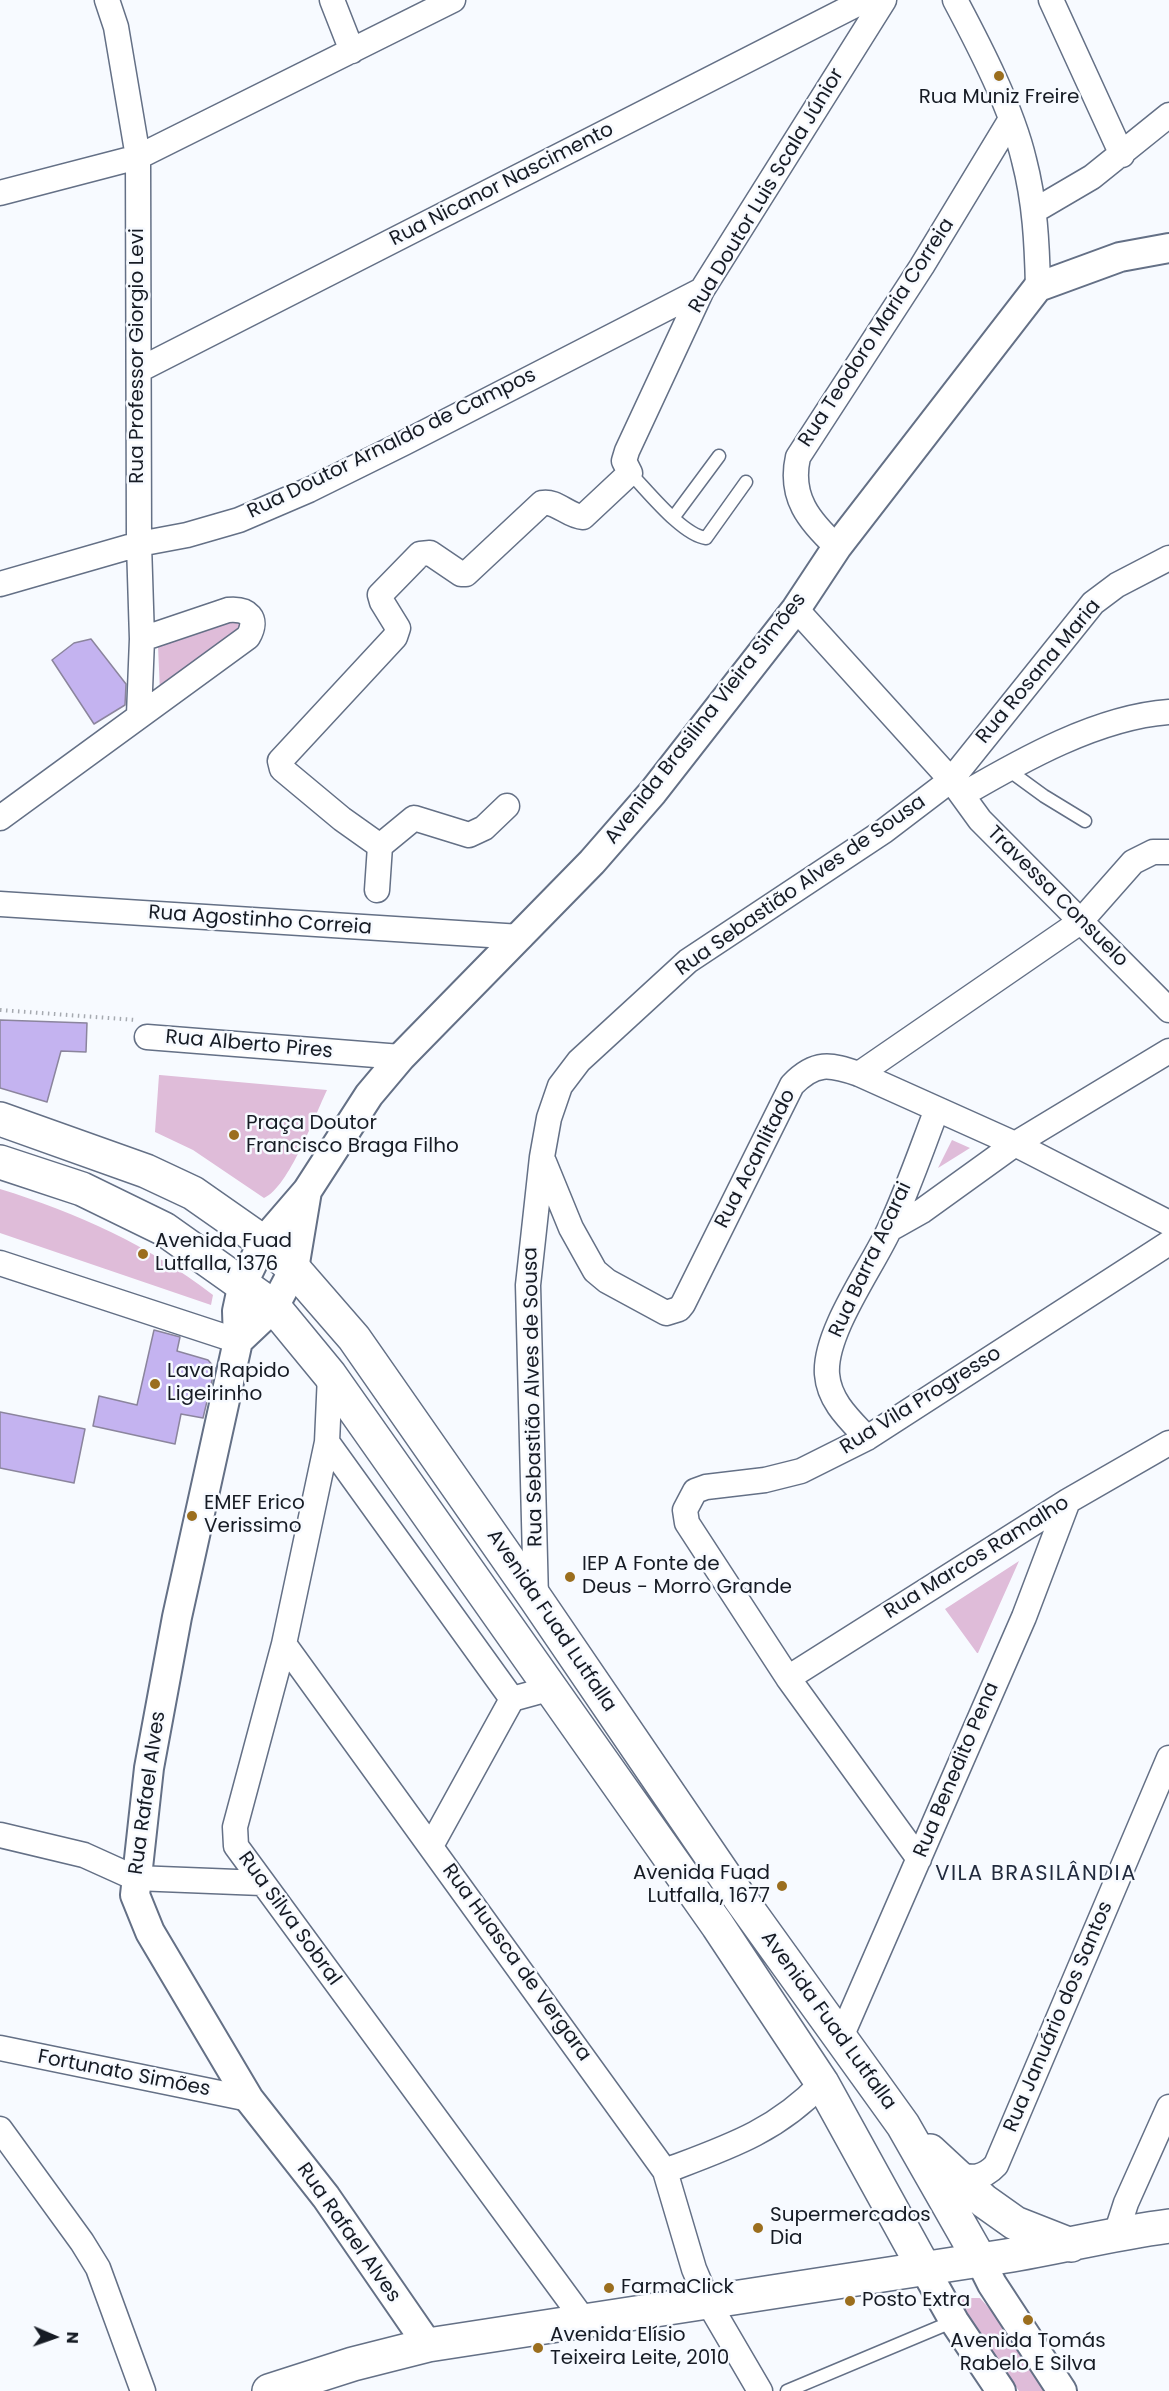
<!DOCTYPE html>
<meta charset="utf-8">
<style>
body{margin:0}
#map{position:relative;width:1169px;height:2391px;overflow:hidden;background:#f7faff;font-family:Poppins,sans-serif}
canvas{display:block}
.north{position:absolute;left:24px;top:2307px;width:60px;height:60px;-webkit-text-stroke:4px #f7faff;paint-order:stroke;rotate:92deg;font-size:16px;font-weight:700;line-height:24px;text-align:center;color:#161b24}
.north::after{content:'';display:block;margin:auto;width:21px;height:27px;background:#161b24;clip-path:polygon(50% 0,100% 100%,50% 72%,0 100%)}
</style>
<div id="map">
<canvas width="1169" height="2391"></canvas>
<div class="north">N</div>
</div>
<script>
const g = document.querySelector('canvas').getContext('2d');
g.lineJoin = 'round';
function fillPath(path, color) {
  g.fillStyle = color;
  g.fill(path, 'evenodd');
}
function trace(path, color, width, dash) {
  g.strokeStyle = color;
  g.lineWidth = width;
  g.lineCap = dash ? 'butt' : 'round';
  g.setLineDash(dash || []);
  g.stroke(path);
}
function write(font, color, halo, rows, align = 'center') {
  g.font = font + ' Poppins,sans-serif';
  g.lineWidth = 5;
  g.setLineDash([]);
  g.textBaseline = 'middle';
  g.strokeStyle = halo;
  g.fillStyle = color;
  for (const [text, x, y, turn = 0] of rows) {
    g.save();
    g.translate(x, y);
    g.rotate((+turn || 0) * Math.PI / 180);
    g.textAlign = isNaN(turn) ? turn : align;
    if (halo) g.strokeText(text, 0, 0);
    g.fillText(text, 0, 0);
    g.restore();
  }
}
const green = new Path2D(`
 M220 615 246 623 160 692 158 646Z
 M159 1075H160L327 1090C315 1115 289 1187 264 1198L193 1150 155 1132Z
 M952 1140 970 1148 938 1168Z
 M0 1189C78 1213 148 1245 213 1295L211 1305 0 1233Z
 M1019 1561 978 1653H977L945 1609Z
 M957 2298H980L1005 2326 1045 2391H1019L977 2333Z`);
const building = new Path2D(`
 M91 639 126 684 125 705 94 724 52 660 74 643Z
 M0 1020 87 1023 86 1052 61 1051 47 1102 0 1088Z
 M154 1330 180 1337 177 1351 208 1360 215 1368 203 1418 181 1414 175 1444 93 1426 99 1396 137 1405Z
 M0 1412 85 1429 74 1483 0 1468Z`);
const path = new Path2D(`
 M0 1010 136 1020`);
const service = new Path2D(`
 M630 473C647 490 682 535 706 538L746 482
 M673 518 719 456
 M1007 769 1044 796 1085 821
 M787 2391 954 2321`);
const minor = new Path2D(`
 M107 0 116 27 138 157 139 544 142 639 139 715
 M332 0 352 51
 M955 0C980 47 1012 109 1024 160 1035 202 1037 244 1038 287
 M1051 0 1122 155
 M0 193 138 157 453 0
 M1034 211 1092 177 1169 115
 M139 370 865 0
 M837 547C809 521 789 497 798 457L922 266 1011 119
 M0 584 139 544 187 535 239 520 309 490 404 443 702 290
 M796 609 951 780 980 820 1169 1010
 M962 795C1022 760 1098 717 1169 712
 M507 806 484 828 469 835 414 818 380 846 342 819 282 769 280 761 395 637 398 628 382 602 380 595 420 554 430 553 461 574H466L542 503C556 500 568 516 583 517L630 473 624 461 627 451 702 290 884 0
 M0 818 248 637C259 618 248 608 228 610L142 639
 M377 890 380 846
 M0 904 521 937
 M147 1037 401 1057
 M859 1074 1080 922 1133 862 1153 852H1169
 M544 1162 571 1228 595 1271 607 1281 666 1313 679 1309 683 1304 792 1085C815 1061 830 1064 859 1074L1015 1144 1169 1223
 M890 1229 922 1211 1015 1144 1169 1051
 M0 1263 238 1341
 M330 1375 327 1442 284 1644 235 1827 236 1846 586 2323
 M867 1438C849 1419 829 1401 827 1374 824 1332 873 1266 890 1228 908 1189 922 1148 937 1109
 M327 1442 512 1699 552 1688
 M536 1599 528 1285 542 1157 549 1118 560 1086 579 1061 688 961 884 831 951 780 1093 603 1117 585 1169 558
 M284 1644 665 2171 694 2269 708 2302 760 2391
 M788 1678 1068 1501 1169 1443
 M0 1835 84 1855 135 1878 262 1883
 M431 1846 512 1699
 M919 1859 788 1678 687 1523 685 1510 695 1491 706 1487 765 1480 801 1471 867 1438 1169 1243
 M841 2037 1024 1617 1068 1501
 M0 2048 249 2099
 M0 2129 82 2242 98 2268 143 2391
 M665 2171C726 2148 776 2132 822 2083
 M953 2174C971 2178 982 2180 996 2165L1169 1758
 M1116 2234 1126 2203 1169 2107`);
const tertiary = new Path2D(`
 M238 1341 274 1307 294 1269 307 1191
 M980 2260 992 2284 1062 2391
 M924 2268 954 2321 1001 2391
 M428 2345 326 2197 249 2099 150 1932 135 1895 149 1768 177 1617 238 1341 237 1311 243 1283 263 1242 307 1191 369 1095 401 1057 592 862 653 792 796 609 837 547 1038 287 1120 257 1169 248`);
const secondary = new Path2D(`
 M0 1119 146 1171 193 1193 263 1242 294 1269 354 1338 536 1599 739 1897 903 2125 980 2260
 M0 1162 82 1189 164 1229 274 1307 330 1375 718 1926 822 2083 924 2268
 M930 2151 984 2201 1015 2223 1071 2245
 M269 2391 353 2364 428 2345 1006 2256C1061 2247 1114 2233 1169 2226`);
const markers = [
 [999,76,6,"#9b6e1e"],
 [234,1135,6,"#9b6e1e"],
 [143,1254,6,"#9b6e1e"],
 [155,1384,6,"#9b6e1e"],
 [192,1516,6,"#9b6e1e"],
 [570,1577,6,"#9b6e1e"],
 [782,1886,6,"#9b6e1e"],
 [758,2228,6,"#9b6e1e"],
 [609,2288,6,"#9b6e1e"],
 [850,2301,6,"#9b6e1e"],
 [1028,2320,6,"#9b6e1e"],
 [538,2348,6,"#9b6e1e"]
];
const poiNames = [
 ["Rua Muniz Freire",999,98,"center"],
 ["Praça Doutor",246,1124],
 ["Francisco Braga Filho",246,1147],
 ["Avenida Fuad",155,1242],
 ["Lutfalla, 1376",155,1265],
 ["Lava Rapido",167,1372],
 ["Ligeirinho",167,1395],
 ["EMEF Erico",204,1504],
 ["Verissimo",204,1527],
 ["IEP A Fonte de",582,1565],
 ["Deus - Morro Grande",582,1588],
 ["Avenida Fuad",770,1874,"right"],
 ["Lutfalla, 1677",770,1897,"right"],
 ["Supermercados",770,2216],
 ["Dia",770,2239],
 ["FarmaClick",621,2288],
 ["Posto Extra",862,2301],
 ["Avenida Elísio",550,2336],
 ["Teixeira Leite, 2010",550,2359],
 ["Avenida Tomás",1028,2342,"center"],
 ["Rabelo E Silva",1028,2365,"center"]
];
const streetNames = [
 ["Rua Nicanor Nascimento",502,185,-27],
 ["Rua Doutor Luis Scala Júnior",767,191,-59],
 ["Rua Teodoro Maria Correia",877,333,-57],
 ["Rua Professor Giorgio Levi",138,356,-90],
 ["Rua Doutor Arnaldo de Campos",392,444,-26],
 ["Rua Rosana Maria",1039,672,-50],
 ["Avenida Brasilina Vieira Simões",706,719,-52],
 ["Rua Sebastião Alves de Sousa",801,886,-35],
 ["Travessa Consuelo",1057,897,45],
 ["Rua Agostinho Correia",260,921,4],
 ["Rua Alberto Pires",249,1045,5],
 ["Rua Acanlitado",756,1159,-63],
 ["Rua Barra Acarai",871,1260,-65],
 ["Rua Sebastião Alves de Sousa",534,1397,-91],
 ["Rua Vila Progresso",921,1401,-32],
 ["Rua Marcos Ramalho",977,1558,-32],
 ["Avenida Fuad Lutfalla",551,1621,56],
 ["Rua Benedito Pena",957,1770,-67],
 ["Rua Rafael Alves",148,1793,-82],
 ["Rua Silva Sobral",289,1919,54],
 ["Rua Huasca de Vergara",516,1963,54],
 ["Rua Januário dos Santos",1059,2017,-67],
 ["Avenida Fuad Lutfalla",828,2021,54],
 ["Fortunato Simões",124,2074,11],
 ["Rua Rafael Alves",348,2233,55]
];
const neighbourhoodNames = [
 ["VILA BRASILÂNDIA",1036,1875]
];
fillPath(green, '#dfbcd9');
fillPath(building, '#c4b3f0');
trace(building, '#8b859d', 1.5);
trace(service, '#647086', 15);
trace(minor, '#647086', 27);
trace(tertiary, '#647086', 32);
trace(secondary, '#647086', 36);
trace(path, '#a6aab0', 4, [1.5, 4.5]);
trace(service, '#fff', 12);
trace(minor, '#fff', 24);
trace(tertiary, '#fff', 28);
trace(secondary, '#fff', 33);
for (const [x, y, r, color] of markers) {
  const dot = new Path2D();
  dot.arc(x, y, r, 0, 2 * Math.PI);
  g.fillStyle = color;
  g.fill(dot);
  trace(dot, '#f7faff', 2);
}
write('20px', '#161b24', '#f7faff', poiNames, 'left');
write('20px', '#161b24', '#f7faff', streetNames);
g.letterSpacing = '1.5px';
write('21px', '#222b3e', '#f7faff', neighbourhoodNames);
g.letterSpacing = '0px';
</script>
